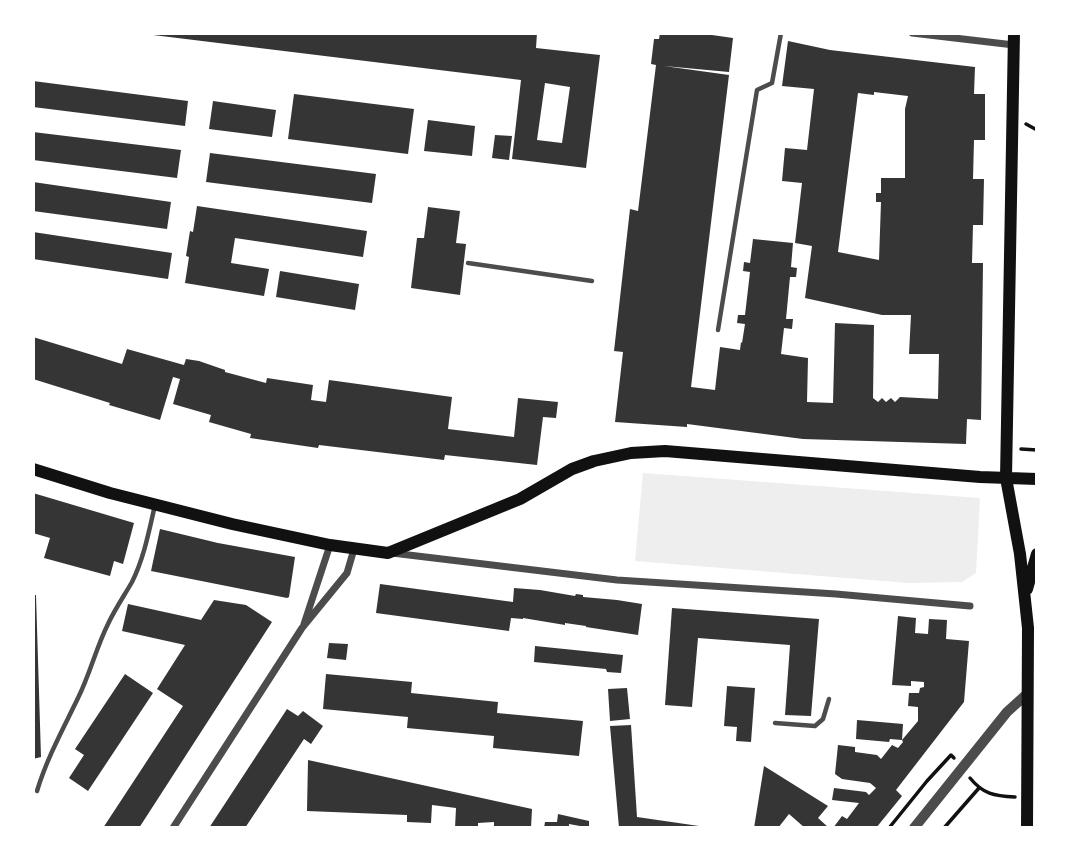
<!DOCTYPE html>
<style>
body{margin:0}
#map{position:relative;width:1070px;height:861px;overflow:hidden;background:#fff;font-family:Rubik,sans-serif}
canvas{display:block}
.frame{position:absolute;inset:0;border:35px solid #fff;pointer-events:none}
</style>
<div id="map">
<canvas width="1070" height="861"></canvas>
<div class="frame"></div>
</div>
<script>
const g = document.querySelector('canvas').getContext('2d');
g.lineJoin = 'round';
function fillPath(path, color) {
  g.fillStyle = color;
  g.fill(path, 'evenodd');
}
function trace(path, color, width, dash) {
  g.strokeStyle = color;
  g.lineWidth = width;
  g.lineCap = dash ? 'butt' : 'round';
  g.setLineDash(dash || []);
  g.stroke(path);
}
const green = new Path2D(`
 M643 473 980 498 976 573 962 582 908 583 635 561Z`);
const building = new Path2D(`
 M153 33H537L536 48 600 55 586 168 512 159 521 80 153 35ZM545 83 570 87 562 143 537 140Z
 M660 33H698L733 38 729 72 664 66 729 75 691 387 715 390 720 347 740 350 741 342 742 343 745 324 737 323 738 315H745L750 272 743 271 744 262 750 263 753 239 793 243 791 267 797 268 796 277H790L786 319H793L792 329 784 328 781 354 808 358 807 402 833 403 835 323 874 325 873 398 878 402 882 398 886 402 891 398 895 402 900 397 938 399 939 354H909L911 315H882L805 298 812 246 795 243 802 183 782 181 785 148 807 150 814 89 782 86 788 41 830 50 975 67 974 94H985V140H974L973 179H984L983 225H973L972 263H983L981 420 967 419 966 444 803 439 687 424V427L615 422 623 352 614 351 630 209 638 211 656 65 651 64 654 39H659ZM874 92 908 96 905 109V178H881V193H876V202H881L879 260 838 252 858 93 874 95Z
 M33 81 188 101 185 126 33 107Z
 M294 94 414 109 408 154 288 139Z
 M213 101 276 110 272 137 209 129Z
 M428 120 475 126 472 156 424 151Z
 M33 132 181 150 177 178 33 160Z
 M495 135 512 136 509 160 492 158Z
 M210 153 376 174 372 203 206 182Z
 M33 182 171 202 167 229 33 211Z
 M197 206 367 231 363 257 235 238 231 263 269 269 264 296 185 283 189 257 186 256 190 231 193 232Z
 M428 207 460 211 456 243 466 244 460 295 411 288 417 238H424Z
 M33 232 172 253 168 279 33 259Z
 M280 271 359 284 355 310 276 297Z
 M33 337 122 364 127 349 184 365 186 359 199 361 225 370V372L266 383 267 378 313 385 311 400 326 402 329 380 452 397 448 429 514 437 518 398 558 402 556 418 543 417 537 465 445 455 444 460 319 445 318 448 250 438 251 434 209 422 211 415 173 404 180 379 173 377 160 420 109 405 110 403 33 379Z
 M33 493 134 523 123 564 114 561 110 576 44 558 50 538 33 533Z
 M160 529 218 543 295 557 289 597 287 598 151 571Z
 M380 584 513 602 514 588 540 590 575 596 576 594 583 595V597L617 600 642 604 638 635 586 627V626L565 623V625L523 618V619L511 618 509 631 376 613Z
 M33 595H36L41 757 33 759Z
 M214 600 246 605 272 622 139 828H103L183 706 157 689 185 645 122 631 128 604 201 620Z
 M672 608 819 619 811 716 785 715 790 645 698 638 692 707 665 705Z
 M898 616 916 618 915 633 928 634 929 619 947 620 946 639 969 641 964 702 896 790 902 796 876 828H833L842 816 847 819 859 803 832 800 834 788 866 792 869 795 876 788 870 783 842 779 835 774 838 745 855 747V752L877 755 881 759 892 745 898 748 903 742 902 740 918 721V707L908 706 909 693H919L920 688 924 687V682L911 681V686L892 685Z
 M329 643 348 644 346 660 327 658Z
 M535 646 623 655 621 673 607 672 606 669 534 662Z
 M125 674 153 693 88 791 69 778 84 755 75 749Z
 M326 674 412 682 411 693 498 702 497 713 583 721 579 756 493 748 494 736 407 728 408 717 323 709Z
 M727 686 755 688 751 742 736 741 737 727 724 726Z
 M627 688 630 719 610 721 608 689Z
 M287 709 298 716 303 711 323 726 311 744 304 739 245 828H209Z
 M857 720 903 724 902 740 890 739 889 742 856 739Z
 M631 725 637 817 699 826V828H619L610 726Z
 M308 760 532 809 531 828H494V822L478 823V828H455L456 808 432 805 431 823 407 822V815L307 811Z
 M764 766 828 806 818 818 829 828H805L789 814 778 828H754Z
 M558 814 589 821V828H580V826L569 824V828H544L545 822H557Z`);
const path = new Path2D(`
 M1026 124 1037 130
 M1021 449 1037 450
 M970 778C983 794 994 796 1015 797
 M889 828 927 781 951 755 954 758
 M944 828 979 788`);
const service = new Path2D(`
 M468 263 592 281
 M718 330 757 90 772 83 781 33
 M775 723 815 726 823 719 829 699
 M37 791C47 758 63 729 78 698 90 674 96 648 108 624 115 609 124 596 132 582 144 558 149 531 155 505`);
const minor = new Path2D(`
 M912 33 1014 45
 M392 553 617 580 836 594 970 606
 M304 624 330 545
 M173 828 302 628 347 573 354 549`);
const tertiary = new Path2D(`
 M914 828 1007 712 1028 693`);
const secondary = new Path2D(`
 M1014 33 1006 478 1020 554 1028 628 1027 828
 M33 469 110 493 232 524 330 545 388 553 520 499 572 469 594 461 631 453 665 451 980 477 1037 479
 M1027 589 1037 554`);
fillPath(green, '#eee');
fillPath(building, '#353535');
trace(path, '#111', 3.5);
trace(service, '#4c4c4c', 4.5);
trace(minor, '#4c4c4c', 7);
trace(tertiary, '#4c4c4c', 10);
trace(secondary, '#111', 12);
</script>
